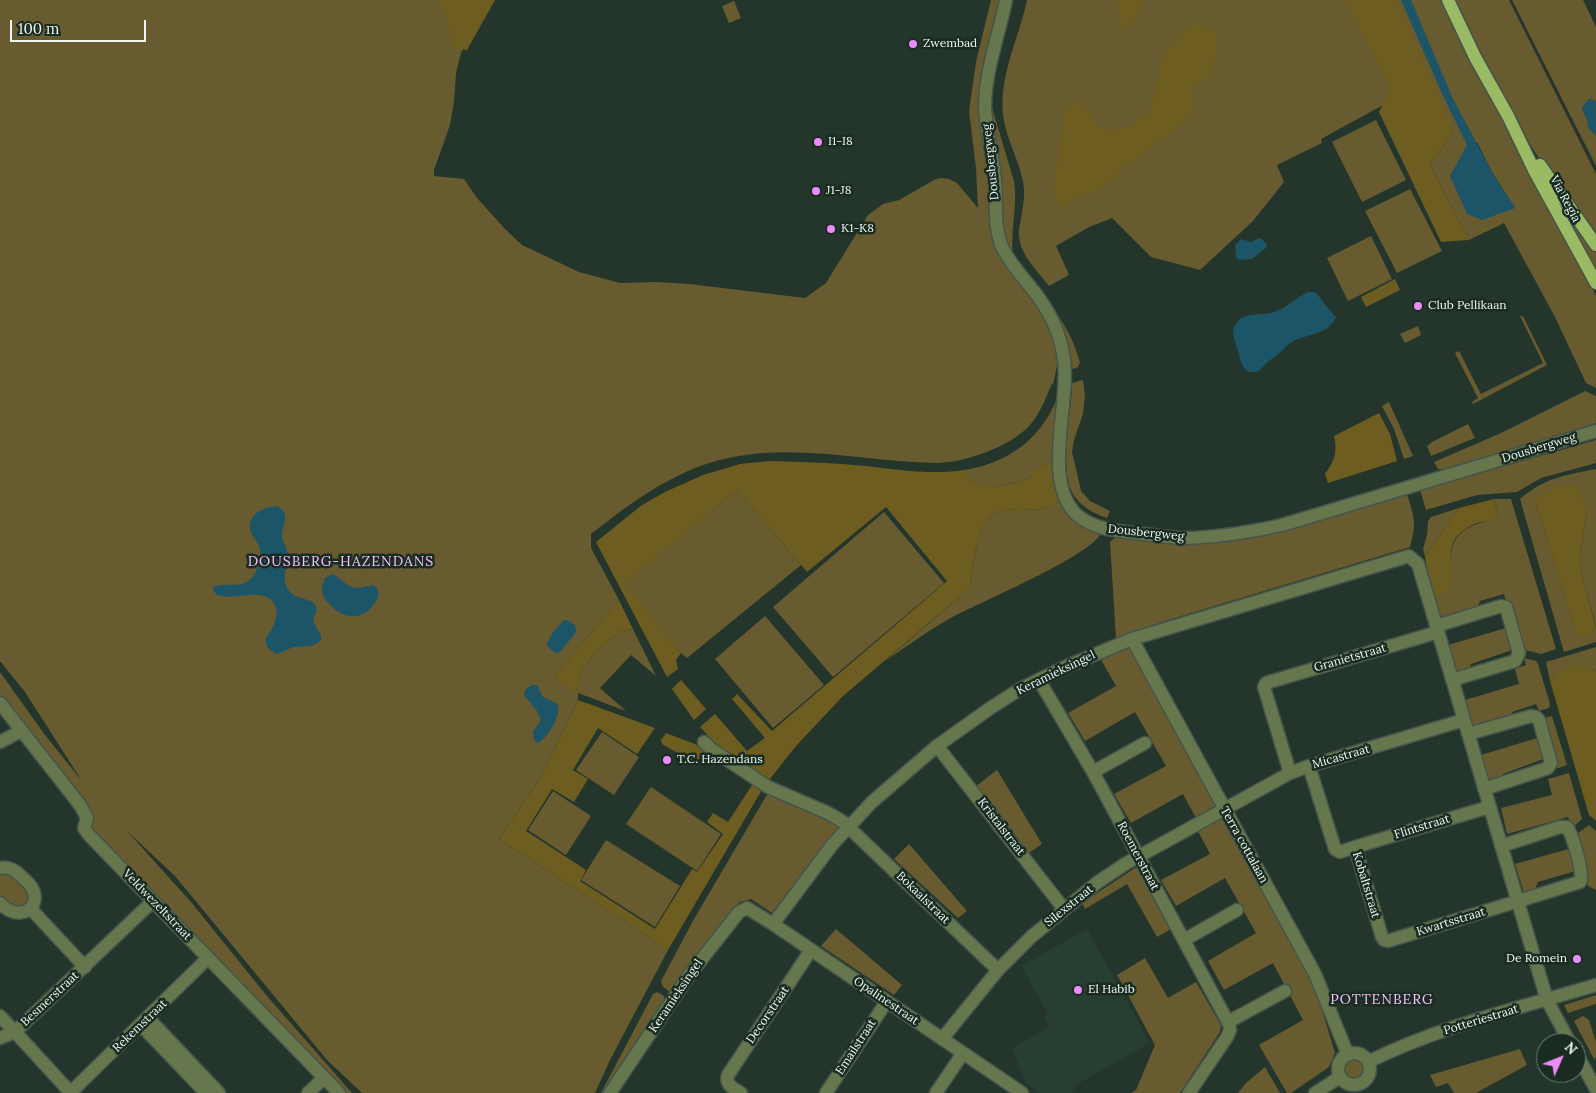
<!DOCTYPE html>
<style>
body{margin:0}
#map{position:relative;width:1596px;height:1093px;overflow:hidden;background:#24362c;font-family:Lora,serif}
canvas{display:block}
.north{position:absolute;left:1536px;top:1033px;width:50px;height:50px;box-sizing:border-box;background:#1a2c22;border:1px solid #6e7d74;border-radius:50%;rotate:46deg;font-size:14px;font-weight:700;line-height:20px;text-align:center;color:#ecf7f0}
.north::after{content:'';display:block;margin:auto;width:18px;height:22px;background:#ec8cfb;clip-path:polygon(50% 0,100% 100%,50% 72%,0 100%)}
.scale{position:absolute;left:10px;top:20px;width:136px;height:22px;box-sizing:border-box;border:2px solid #ecf7f0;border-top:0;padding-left:6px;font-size:15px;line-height:18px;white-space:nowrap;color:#ecf7f0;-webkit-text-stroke:4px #1a2c22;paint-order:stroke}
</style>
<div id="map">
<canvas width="1596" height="1093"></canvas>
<div class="north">N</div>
<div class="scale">100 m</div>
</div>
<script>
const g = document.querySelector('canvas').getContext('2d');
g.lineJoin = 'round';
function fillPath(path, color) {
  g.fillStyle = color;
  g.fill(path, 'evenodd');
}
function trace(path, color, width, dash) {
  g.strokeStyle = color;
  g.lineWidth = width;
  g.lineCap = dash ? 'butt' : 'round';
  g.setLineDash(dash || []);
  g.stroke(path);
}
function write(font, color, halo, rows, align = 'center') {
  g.font = font + ' Lora,serif';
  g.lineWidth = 5;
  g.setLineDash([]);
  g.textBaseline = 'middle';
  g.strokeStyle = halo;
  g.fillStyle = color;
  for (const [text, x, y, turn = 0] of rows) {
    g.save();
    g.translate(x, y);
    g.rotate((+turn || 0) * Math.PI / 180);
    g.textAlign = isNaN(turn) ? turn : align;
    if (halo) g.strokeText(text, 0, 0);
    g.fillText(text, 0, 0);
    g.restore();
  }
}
const built = new Path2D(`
 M1087 929 1150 1043 1079 1083 1071 1093H1041L1026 1084 1012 1048 1049 1027 1044 1017 1048 1014 1021 966Z`);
const green = new Path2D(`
 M0 0H488L461 53 456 73 454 102 450 125 434 170V176L464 179 477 198 506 230 522 245 579 272 620 283 656 282 689 284 805 298 826 283 868 215 883 204 899 200 934 180 941 178 949 179 957 183 978 208 976 168 969 111 976 62 991 0H1001L988 54 991 221 1043 309 1059 356 1053 385 1052 383C1046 398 1040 414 1029 426 1010 447 963 463 936 463 870 462 805 445 739 456 681 465 636 499 591 534V548L619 600 556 674 554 680 577 692 581 670 598 650 620 631 633 629 656 676 631 655 600 688 626 711 578 693V700L541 777 499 839 668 950 610 1060 595 1093H362L327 1060 175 876 127 831 191 902 267 996 352 1093H346L90 829 91 811 86 801 0 695V672L45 735 82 781 25 692 0 661Z
 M1027 0H1443L1596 296V388L1586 383 1555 317 1504 223 1469 240 1430 165 1453 132 1385 104 1321 139 1322 143 1277 165 1284 182 1253 221 1200 270 1151 257 1112 218 1089 227 1056 246 1069 275 1049 286C1036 269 1017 252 1019 230 1021 216 1025 202 1024 188 1021 163 1006 140 1003 115 999 75 1019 38 1027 0ZM1477 142 1492 172 1515 208 1450 176Z
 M1453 0H1509L1596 174V241C1572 207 1547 172 1525 136 1498 92 1476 46 1453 0Z
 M1512 0H1583L1596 27V101L1589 99 1582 108 1588 122V127L1596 136V166Z
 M734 1 741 18 729 23 722 6Z
 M990 101 1014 181C1018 205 1010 230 1013 255 998 227 1000 195 997 163 995 142 992 122 990 101Z
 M1376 120 1406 180 1362 202 1332 142Z
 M1539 170 1596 250V277Z
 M1410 189 1442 251 1397 273 1365 211Z
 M1371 236 1392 279 1348 301 1327 258Z
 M1053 308C1066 327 1074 340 1080 363L1077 368 1071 369 1063 329Z
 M1520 316H1522L1524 318 1547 365 1473 404 1472 402 1478 398 1455 353 1459 351 1481 394 1543 363Z
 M1418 326 1421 335 1405 343 1400 334Z
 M1083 380 1085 395 1083 414 1074 440 1072 452 1076 469 1081 491 1090 501 1110 511 1107 518C1095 514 1083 508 1075 497 1057 474 1072 412 1072 383Z
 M1060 391 1054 463C1042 466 1036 465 1030 478 1014 482 986 495 972 480 969 477 967 473 965 470 1012 462 1044 436 1060 391Z
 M1585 391 1596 396V423L1555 437 1444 469H1438L1434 462 1501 433Z
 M1389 402 1413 456 1404 459 1394 429 1382 406Z
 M1468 424 1475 438 1431 456 1427 446 1432 442Z
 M1596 440V463L1541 478 1517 492 1477 495 1426 510 1420 490Z
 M1596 469V642L1564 652 1520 499C1544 478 1565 475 1596 469ZM1536 504 1587 510 1580 556 1582 575 1595 623 1596 628 1593 631 1577 634Z
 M737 490 801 565 687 658 681 653 624 583Z
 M1407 494C1414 517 1417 522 1410 547L1165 621 1116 639 1110 542 1117 536 1175 542Z
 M1494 499H1511L1556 649 1541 654 1521 649 1504 594 1480 601 1476 610 1440 620 1431 596 1445 592C1447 583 1449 574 1450 564 1451 545 1454 535 1472 526 1481 521 1490 522 1498 516Z
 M1060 501 1101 533C1090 557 977 603 949 619 926 632 906 647 885 661L970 588C973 568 976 516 1000 511 1007 509 1016 510 1023 510 1040 509 1045 511 1060 501Z
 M1459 508 1425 556 1423 549 1427 535 1428 521 1431 517Z
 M884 512 944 583 833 677 773 607Z
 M765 616 824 685 773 728 715 659Z
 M1506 628 1512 650 1471 664 1467 673 1457 676 1448 645Z
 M1130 646 1218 806 1196 818 1183 794 1131 823 1114 794 1166 766 1135 712 1085 741 1068 713 1116 686 1100 658Z
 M1596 647V672L1589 667 1559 671 1550 681 1546 662Z
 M1524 658 1536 661 1538 664 1550 704 1549 708 1539 711 1536 704 1512 712 1509 720 1473 730 1465 700 1519 684 1515 669 1526 665Z
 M1552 716 1567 765 1555 769 1541 719Z
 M602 732 639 757 614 795 576 770Z
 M1537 738 1543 759 1503 774 1500 782 1490 785 1481 755Z
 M997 770 1042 844 1029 853 986 796H982L975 787Z
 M1569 773 1582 819 1572 828 1568 817 1507 834 1501 808 1552 795 1548 779Z
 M651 787 721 834 697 871 626 824Z
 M553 791 591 816 566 855 528 830Z
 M768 793 841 825 822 847 772 913 751 899 740 902 735 907 673 991 670 992 663 987 661 981 694 919Z
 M1225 817 1312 977 1335 1053 1329 1067 1291 1093H1287L1259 1045 1303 1020 1273 963 1224 990 1208 961 1256 933 1225 878 1176 906 1161 880 1210 854 1198 831Z
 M1589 825 1596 831V890L1588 886 1574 836Z
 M606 840 680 886 655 927 581 880Z
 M909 844 967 911 958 918 894 859Z
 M1572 848 1579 870 1538 882 1535 889 1524 893 1515 864Z
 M1135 868 1140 870 1173 928 1157 937 1127 884 1085 909 1082 903Z
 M7 872 28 890 29 901 24 907 10 906 0 896V874Z
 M836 929 902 985 894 995 821 946Z
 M1145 958 1168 998 1196 982 1221 1025 1220 1032 1180 1093H1131L1136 1090 1155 1045 1117 975Z
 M657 992 663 995 666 1003 605 1093H601L653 994Z
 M1596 995V1004L1568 1013 1564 1005Z
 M1583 1016 1589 1020 1596 1042V1057L1594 1059 1574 1021Z
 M1520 1049 1527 1065 1476 1093H1454L1448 1083 1436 1087 1430 1075Z
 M1345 1069a9 9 0 1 1 18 0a9 9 0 1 1-18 0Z
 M1265 1067 1280 1093H1238L1245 1084Z`);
const forest = new Path2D(`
 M436 0H495L467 50 456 48 451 45 448 18Z
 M1118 0H1144L1133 23 1126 29 1122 28 1119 16Z
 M1344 0H1397L1453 129V132L1430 165 1469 240 1441 242 1379 112 1389 94V84Z
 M1192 23 1215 28 1217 52 1210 77 1194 84 1191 115 1129 164 1107 184 1090 194 1073 200 1062 210 1054 191 1063 119 1067 106 1077 102 1088 108 1096 125 1107 130 1130 127 1150 112 1163 55Z
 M1395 279 1400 290 1366 307 1361 297Z
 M1379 413 1390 434 1397 461 1328 483 1325 474C1334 462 1338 451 1334 436Z
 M770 461C803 462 834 463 866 466 900 470 932 475 965 470 967 473 969 477 972 480 986 495 1014 482 1030 478 1034 466 1043 465 1054 463V485L1060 501C1045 511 1040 509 1023 510 1016 510 1007 509 1000 511 976 516 973 568 970 588L843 696 796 746 769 780 721 749 700 727 715 714 747 751 765 738 732 699 737 694 772 731 947 581 886 507 807 572 737 490 625 583 681 653 676 660 678 669 667 677 596 542 642 505 665 492 703 475 740 464Z
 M1571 485 1577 486 1587 510 1580 556 1582 575 1596 628C1591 634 1584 637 1577 635L1536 504V500C1547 491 1557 487 1571 485Z
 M1494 499 1498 516C1492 521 1488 521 1481 522 1471 524 1460 532 1455 539 1445 554 1457 582 1446 592 1442 594 1435 595 1431 596L1425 556 1459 508Z
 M619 600 633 629 620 631 598 650 581 670 577 693 554 680 556 674Z
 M1574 665 1589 667 1596 672V821L1589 815 1550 681 1559 671Z
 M681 680 706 709 694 720 672 689Z
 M578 700 655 728 637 754 598 728 573 770 588 779 574 802 552 789 526 831 586 870 580 881 655 929 692 869 697 872 723 834 707 822 713 813 728 822 754 782 763 788 668 950 499 839 541 777Z
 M666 733 695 744 705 750 694 766 681 755 662 744 661 740Z`);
const water = new Path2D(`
 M1401 0H1411L1453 99 1492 172 1515 208 1482 220 1467 214 1450 176 1467 145 1444 98Z
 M1589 99 1596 101V136L1588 128V122L1582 108Z
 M1260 238 1266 243 1267 247 1252 259 1239 260 1236 257 1235 245 1241 239 1251 242 1256 239Z
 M1308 292H1315C1323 300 1328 310 1336 317 1329 335 1305 334 1292 342 1288 344 1286 347 1283 350 1274 358 1267 361 1259 371 1243 376 1241 362 1238 351 1235 340 1229 331 1238 321 1246 312 1260 316 1271 313 1286 309 1295 298 1308 292Z
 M277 506C292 514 282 524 282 536 283 543 287 548 288 555 289 569 280 575 288 589 295 600 307 597 315 604L317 611C309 621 317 627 321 636V640C312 649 305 645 294 647 288 648 283 653 276 654L268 648 265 640 274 625 277 612C270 582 240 602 217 595L213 590V587C224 582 238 588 248 581 257 576 263 556 259 546 257 541 253 537 251 532 246 515 263 507 277 506Z
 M333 574C350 585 348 592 372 585L376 587 379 594C370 620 347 623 329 604 325 600 322 595 322 590 322 586 324 582 325 578Z
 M567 620 575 625 576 632 560 652 555 653 548 647 547 643 553 632 563 621Z
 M532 685H537L543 697 558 704C561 715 548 739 537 743L534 740 533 732 541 720 537 711 524 695 525 690Z`);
const minor = new Path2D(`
 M1006 0C999 35 985 71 985 107 986 133 994 157 995 182 997 206 993 227 1003 249 1012 267 1027 281 1039 298 1052 316 1061 337 1064 360 1070 404 1042 480 1076 514 1093 529 1115 531 1136 533 1151 535 1166 537 1181 538 1215 538 1250 532 1282 525L1596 431
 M1436 626 1501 606 1506 607 1519 653 1515 661 1452 680
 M1132 639 1315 974 1348 1055
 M1039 680 1093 772 1229 1024 1230 1030 1227 1037 1189 1093
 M0 703 80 805 87 818 84 828 89 835 339 1093
 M1468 734 1531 716 1536 717 1539 720 1551 763 1548 768 1484 789
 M0 742 21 731
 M704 742 711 749 768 787 828 813 842 821 998 970
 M937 746 1064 909
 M1309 766 1335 849 1340 852 1355 847 1382 937 1384 940 1388 941 1580 882 1581 880C1582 868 1573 836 1567 827H1560L1501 846
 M1093 772 1145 743
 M1290 773 1264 687 1266 683 1438 632
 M1355 847 1489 807
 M0 868C9 866 15 870 21 876 25 880 30 884 32 888 43 907 19 924 0 903
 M30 908 85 967
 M773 924 832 845 872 802 937 746 989 709 1020 689 1065 667 1132 639 1409 556 1418 564 1547 1000 1570 1043
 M1184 940 1237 910
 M0 1016 15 1032 0 1038
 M148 1018 219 1093
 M1228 1022 1285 991
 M141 1025 206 1093
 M942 1039 998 970 1031 937 1098 882 1125 864 1290 773 1309 766 1464 720
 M1576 1053 1596 1089
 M1338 1069a16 16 0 1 1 32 0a16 16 0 1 1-32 0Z
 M1368 1062C1440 1026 1520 1008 1596 985
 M70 1093 208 958
 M71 1093 15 1032 153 901
 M308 1093 324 1078
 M610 1093 690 974 739 912 747 908 773 924 1022 1093
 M741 1093C733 1088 725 1085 728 1075L811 950
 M826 1093 887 1001
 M936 1093 963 1053
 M1315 1093 1340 1077`);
const major = new Path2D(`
 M1448 0 1475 57 1508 116 1534 170 1596 283
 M1540 165 1596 245`);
const markers = [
 [913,44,5,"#ec8cfb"],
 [818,142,5,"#ec8cfb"],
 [816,191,5,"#ec8cfb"],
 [831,229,5,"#ec8cfb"],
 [1418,306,5,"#ec8cfb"],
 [667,760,5,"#ec8cfb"],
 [1577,959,5,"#ec8cfb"],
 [1078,990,5,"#ec8cfb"]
];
const poiNames = [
 ["Zwembad",923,44],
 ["I1-I8",828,142],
 ["J1-J8",826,191],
 ["K1-K8",841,229],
 ["Club Pellikaan",1428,306],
 ["T.C. Hazendans",677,760],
 ["De Romein",1567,959,"right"],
 ["El Habib",1088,990]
];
const streetNames = [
 ["Dousbergweg",991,162,-96],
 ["Via Regia",1565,199,62],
 ["Dousbergweg",1539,448,-17],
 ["Dousbergweg",1146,533,6],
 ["Granietstraat",1350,658,-16],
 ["Keramieksingel",1056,673,-26],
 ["Micastraat",1341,757,-16],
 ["Kristalstraat",1001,827,52],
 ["Flintstraat",1422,827,-17],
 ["Terra cottalaan",1244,845,61],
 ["Roemerstraat",1138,856,62],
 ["Kobaltstraat",1366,885,73],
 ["Bokaalstraat",923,898,44],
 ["Veldwezeltstraat",157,905,46],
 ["Silexstraat",1069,906,-39],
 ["Kwartsstraat",1451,922,-17],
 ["Keramieksingel",676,996,-56],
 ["Besmerstraat",50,999,-43],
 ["Opalinestraat",886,1001,34],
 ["Decorstraat",768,1015,-56],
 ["Potteriestraat",1481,1020,-17],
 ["Rekemstraat",140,1026,-44],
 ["Emailstraat",856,1047,-57]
];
const neighbourhoodNames = [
 ["DOUSBERG-HAZENDANS",341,562],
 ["POTTENBERG",1382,1000]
];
fillPath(built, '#263f31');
fillPath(green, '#675b2f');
fillPath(forest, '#6e5d20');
fillPath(water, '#1c5568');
trace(minor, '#44554b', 15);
trace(major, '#44554b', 15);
trace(minor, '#66774e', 12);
trace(major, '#9abb64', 12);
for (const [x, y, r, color] of markers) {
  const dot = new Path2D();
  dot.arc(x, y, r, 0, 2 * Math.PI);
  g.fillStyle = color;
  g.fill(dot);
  trace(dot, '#1a2c22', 2);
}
write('12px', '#ecf7f0', '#1a2c22', poiNames, 'left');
write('12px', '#ecf7f0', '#1a2c22', streetNames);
g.letterSpacing = '1px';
write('14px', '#f6c1fe', '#1a2c22', neighbourhoodNames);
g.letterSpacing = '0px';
</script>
